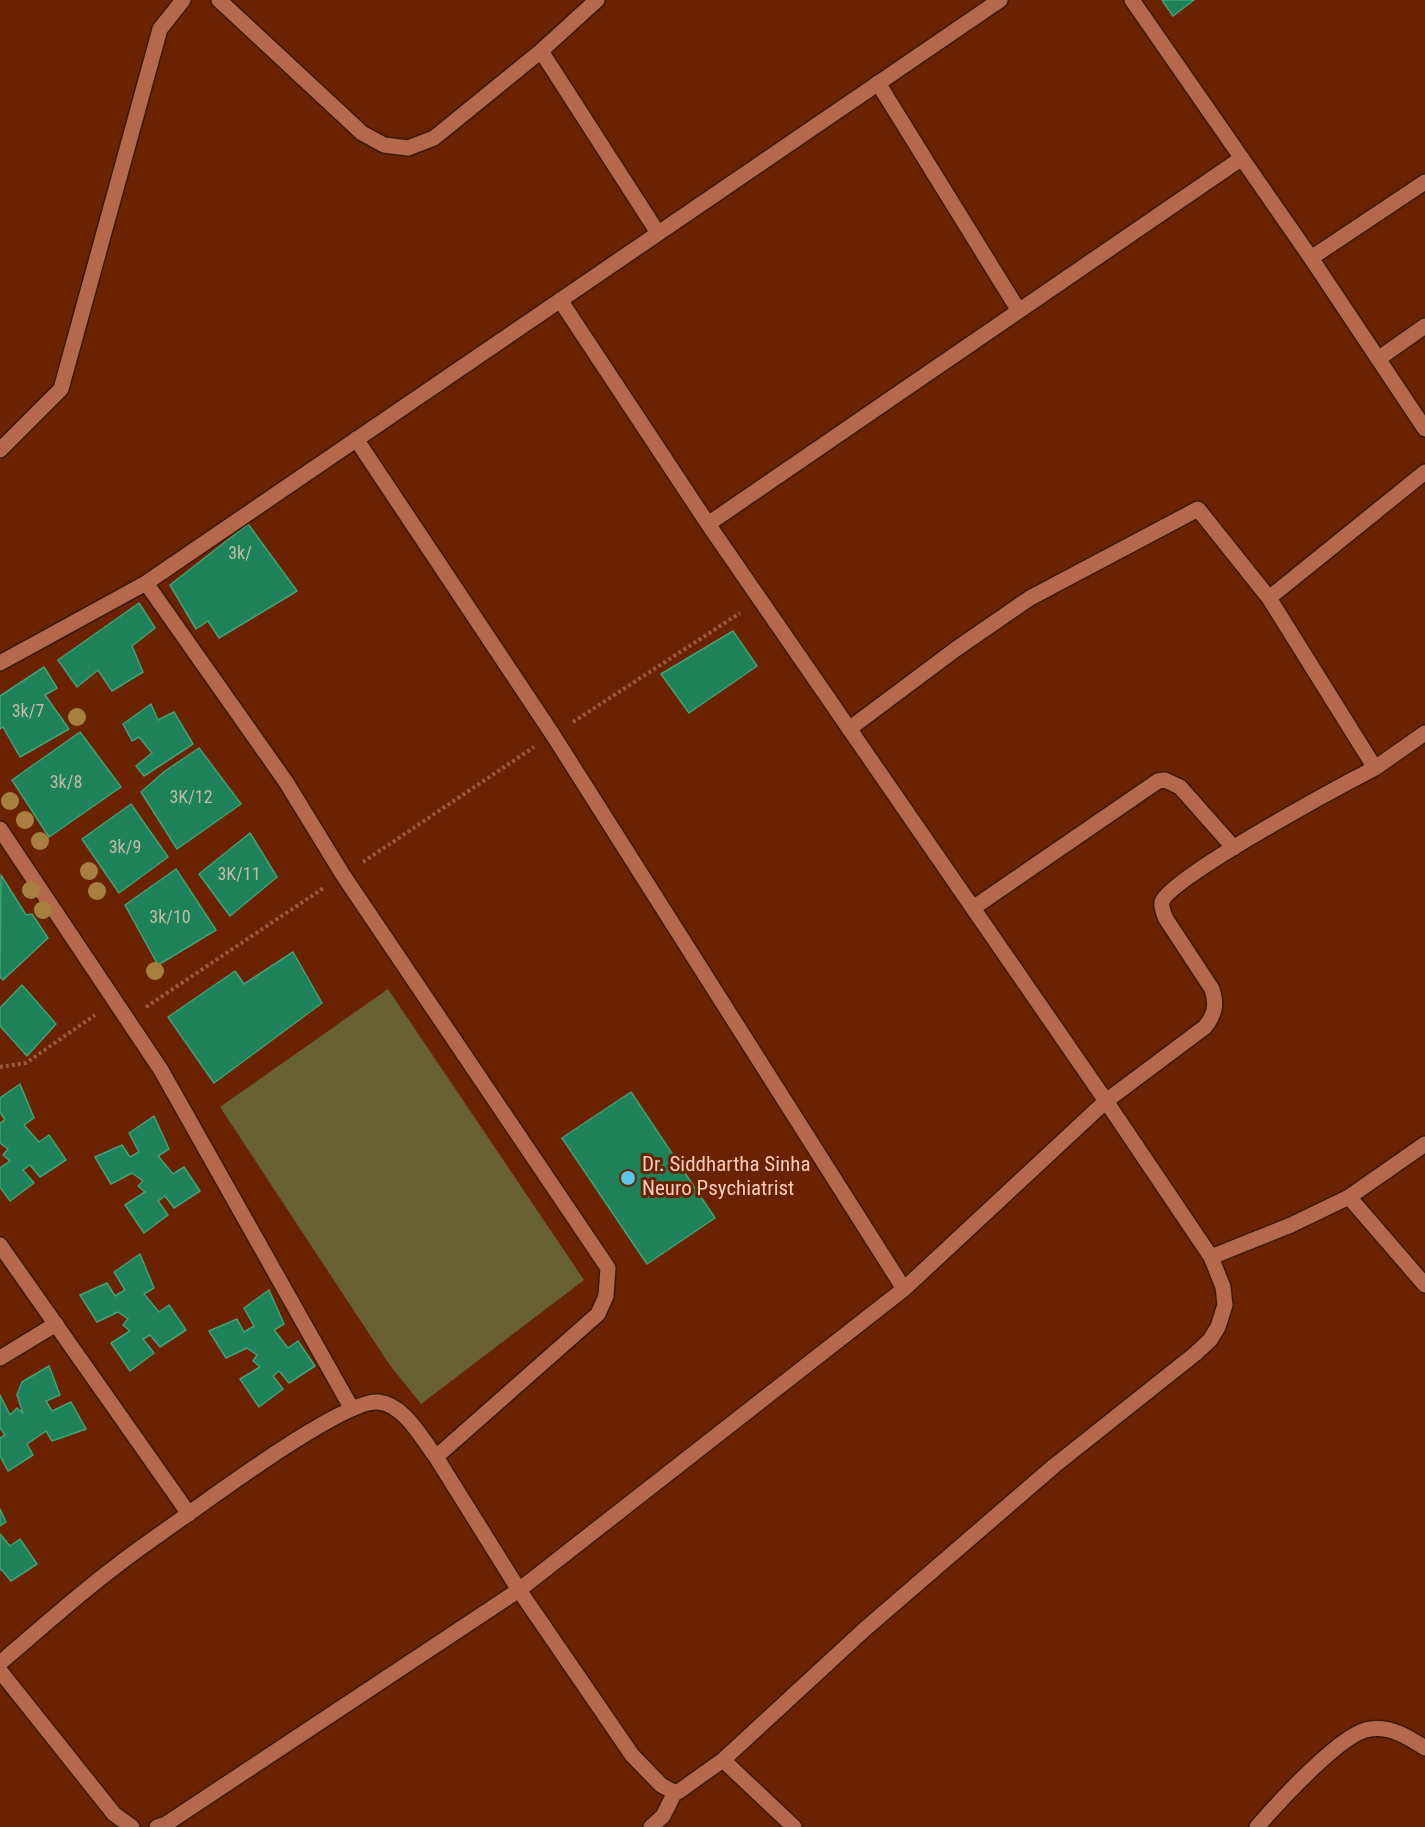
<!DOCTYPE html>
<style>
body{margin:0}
canvas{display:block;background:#6a2200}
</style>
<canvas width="1425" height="1827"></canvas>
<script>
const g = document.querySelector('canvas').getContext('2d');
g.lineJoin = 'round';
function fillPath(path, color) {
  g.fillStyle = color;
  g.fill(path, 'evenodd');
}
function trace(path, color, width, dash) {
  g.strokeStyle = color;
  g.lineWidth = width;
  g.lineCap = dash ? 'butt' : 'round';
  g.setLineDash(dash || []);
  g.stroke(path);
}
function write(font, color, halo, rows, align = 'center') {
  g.font = font + ' "Roboto Condensed",sans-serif';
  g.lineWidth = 6;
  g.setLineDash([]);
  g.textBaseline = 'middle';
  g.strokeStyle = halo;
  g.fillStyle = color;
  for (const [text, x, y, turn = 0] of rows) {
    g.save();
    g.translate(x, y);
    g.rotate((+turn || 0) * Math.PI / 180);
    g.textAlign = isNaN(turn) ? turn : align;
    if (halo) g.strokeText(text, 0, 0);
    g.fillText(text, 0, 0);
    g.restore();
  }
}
const green = new Path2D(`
 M388 989 584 1280 421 1404 389 1364 220 1107Z`);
const building = new Path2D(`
 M1162 0H1194L1173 16Z
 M248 524 297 591 219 638 208 621 196 629 170 585Z
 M139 603 155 628 132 646 143 672 112 691 98 670 77 687 58 660Z
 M733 631 757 666 689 713 661 674Z
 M44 667 57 688 45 695 69 729 20 757 3 727 0 729V696Z
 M151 704 158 720 174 712 193 744 144 776 136 766 152 753 139 737 132 741 123 724Z
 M80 732 121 787 49 837 12 780Z
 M199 748 241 804 177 849 141 792 165 771Z
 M131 804 168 857 119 893 82 839Z
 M250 833 277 877 230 916 199 874Z
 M176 869 216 930 158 965 125 905Z
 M1 875 26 915 32 914 48 938 3 980 0 977Z
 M293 952 322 1003 214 1083 168 1017 235 971 244 984Z
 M22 985 56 1024 27 1056 0 1026V1008Z
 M20 1084 34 1118 24 1125 39 1142 49 1135 66 1160 40 1177 30 1165 23 1170 34 1183 10 1201 0 1187V1168L10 1161 3 1155 8 1149 0 1143V1123L5 1120 0 1112V1098Z
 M631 1092 715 1218 647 1264 562 1138Z
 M154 1116 169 1149 158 1156 173 1174 184 1167 200 1191 174 1208 165 1196 158 1201 168 1215 144 1233 125 1205 145 1192 138 1186 143 1181 132 1173 111 1184 95 1157 122 1145 130 1157 139 1152 129 1133Z
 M140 1254 154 1288 144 1294 159 1312 169 1305 186 1330 160 1347 150 1335 143 1339 154 1353 130 1371 111 1343 130 1331 123 1325 128 1319 118 1312 97 1322 80 1295 107 1283 115 1296 125 1290 114 1272Z
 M269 1290 284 1324 274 1330 288 1348 298 1341 315 1366 289 1383 279 1371 273 1376 283 1389 259 1407 240 1379 260 1367 253 1361 257 1355 247 1348 226 1358 209 1331 237 1319 244 1332 254 1326 244 1308Z
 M49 1366 60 1395 46 1401 52 1411 71 1402 86 1429 52 1441 46 1431 27 1444 33 1455 8 1471 0 1456V1438L5 1435 0 1428V1395L10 1415 17 1408 23 1413 17 1395 22 1382Z
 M0 1509 6 1522 0 1526Z
 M0 1534 10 1546 20 1539 37 1564 11 1581 1 1569 0 1570Z`);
const path = new Path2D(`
 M573 722 740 613
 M363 862 534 747
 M146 1007 325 887
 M0 1067 26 1063 95 1015`);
const minor = new Path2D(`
 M219 0 362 133 384 145 408 148 434 138 541 51 597 0
 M1132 0 1311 258 1425 429
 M541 51 658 233
 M878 83 1019 311
 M1311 258 1425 182
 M1378 359 1425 326
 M356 439 553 735 904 1289
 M0 450 61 389 160 29 183 0
 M708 524 1242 158
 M1269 598 1425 472
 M0 663 146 583 1000 0
 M849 729 956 649 1030 598 1198 509 1269 598 1375 768 1425 733
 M0 829 161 1070 352 1409
 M973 908 1158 781 1165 780 1180 787 1234 848
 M1349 1197 1425 1285
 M0 1245 189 1514
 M1211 1257 1291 1225 1349 1197 1425 1144
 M0 1358 56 1324
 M436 1457 519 1590 632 1755 661 1785 672 1791 678 1792 723 1760 865 1629 1054 1466 1195 1354 1210 1340 1218 1327 1225 1305 1223 1287 1211 1257 1106 1101 708 524 560 300
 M0 1663C38 1631 75 1597 115 1567 136 1550 159 1535 181 1519 214 1496 344 1399 378 1402 404 1404 422 1439 436 1457L598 1314 606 1296 608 1268 343 875 286 782 146 583
 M0 1671 114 1814 132 1827
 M723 1760 794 1827
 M157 1827 166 1824 519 1590 904 1289 1106 1101 1205 1027C1215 1014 1217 1005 1212 989L1166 919C1164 914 1161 908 1162 902 1169 878 1344 784 1375 768
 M651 1827 663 1816 675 1792
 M1257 1827C1277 1804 1342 1732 1370 1729 1391 1726 1408 1737 1425 1748`);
const trees = [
 [77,717],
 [10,801],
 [25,820],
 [40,841],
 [89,871],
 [31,890],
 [97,891],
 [43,910],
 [155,971]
];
const markers = [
 [628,1178,8,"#5dc7e8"]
];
const numberNames = [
 ["3k/",240,554],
 ["3k/7",28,712],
 ["3k/8",66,783],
 ["3K/12",191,798],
 ["3k/9",125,848],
 ["3K/11",239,875],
 ["3k/10",170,918]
];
const poiNames = [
 ["Dr. Siddhartha Sinha",642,1166],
 ["Neuro Psychiatrist",642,1190]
];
fillPath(green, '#686132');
fillPath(building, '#1d8159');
trace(building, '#44a177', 1.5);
trace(minor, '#3d1707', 18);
trace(path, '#995a3e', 4, [3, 3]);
trace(minor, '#b6684a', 15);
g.fillStyle = '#a7803f';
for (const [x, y] of trees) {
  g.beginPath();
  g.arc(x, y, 9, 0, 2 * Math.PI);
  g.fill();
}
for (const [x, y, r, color] of markers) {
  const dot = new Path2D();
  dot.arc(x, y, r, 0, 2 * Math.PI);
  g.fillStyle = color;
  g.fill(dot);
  trace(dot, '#6a2200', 2);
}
write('18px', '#c3bba5', null, numberNames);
write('21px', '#facebe', '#6a2200', poiNames, 'left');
</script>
